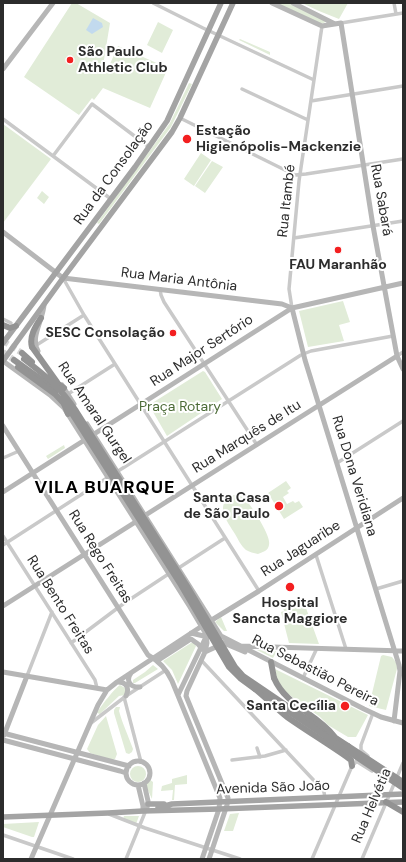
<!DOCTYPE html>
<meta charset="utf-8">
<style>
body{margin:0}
#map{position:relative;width:406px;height:862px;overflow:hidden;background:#fff;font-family:"DM Sans",sans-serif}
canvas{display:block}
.frame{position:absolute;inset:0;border:4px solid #2c2c2c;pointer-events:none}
</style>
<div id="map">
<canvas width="406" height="862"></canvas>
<div class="frame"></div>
</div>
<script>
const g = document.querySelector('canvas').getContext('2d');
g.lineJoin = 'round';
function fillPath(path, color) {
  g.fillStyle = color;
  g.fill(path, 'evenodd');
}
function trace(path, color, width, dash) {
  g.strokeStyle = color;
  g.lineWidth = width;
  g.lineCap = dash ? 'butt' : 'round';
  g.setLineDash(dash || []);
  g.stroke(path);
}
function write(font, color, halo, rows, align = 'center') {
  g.font = font + ' "DM Sans",sans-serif';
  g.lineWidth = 4;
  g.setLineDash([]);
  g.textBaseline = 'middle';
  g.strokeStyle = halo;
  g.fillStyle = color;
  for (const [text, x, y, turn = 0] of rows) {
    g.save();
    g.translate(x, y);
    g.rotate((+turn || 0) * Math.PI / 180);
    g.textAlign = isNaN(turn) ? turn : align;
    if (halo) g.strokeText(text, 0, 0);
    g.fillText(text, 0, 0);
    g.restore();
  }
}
const green = new Path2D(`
 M72 3H76L110 23 102 72 106 73 118 46 168 68 150 108 103 88 94 100 92 98 79 115 24 77Z
 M276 3H290L328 21 321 24Z
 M302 3H348L339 19 319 11Z
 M158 22 173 30 162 53 147 45Z
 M240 39 270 52V55L239 40Z
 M189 83 192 84 171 127 99 224 97 223 170 123Z
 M3 124 51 159 3 223Z
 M201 153 211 160 194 186 184 179Z
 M212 161 223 167 205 193 195 186Z
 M42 191 49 197 44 204 37 198Z
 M343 301 350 322 339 325 344 341 308 347 299 311Z
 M203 371 205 372 222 399 167 436 149 405Z
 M64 445 65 448 48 459 46 456Z
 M286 481 291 488 287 491 289 493 283 497 287 504 293 501 295 503 299 501 303 507 284 519 268 493Z
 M234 495C238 495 242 496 245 499 251 505 272 537 269 545 268 551 263 552 258 554 254 553 249 552 246 550 241 546 238 539 235 534 227 521 213 504 234 495Z
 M302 597 319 644 289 643 281 612 284 611 282 604Z
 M221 617 227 631H224L215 622Z
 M191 643H194L196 646 178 684 172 670 163 661Z
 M257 650 277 651 273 658Z
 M383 655 392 657 398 665 386 710 369 706 381 656Z
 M153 665 158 669 135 683H133V680L145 672Z
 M275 669 368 715 356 737H348L328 725 320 717 284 691 277 678Z
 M120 685 125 688V695L119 696 100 714 97 713C100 707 115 688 120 685Z
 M116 707H120L119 711C123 725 128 735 133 749L132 752 129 754 126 753 114 713V710Z
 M106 716 117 754 115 759 112 760 90 753 87 749 98 725Z
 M130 774a8 8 0 1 1 16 0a8 8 0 1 1-16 0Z
 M187 775V784L175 785 174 800H172L173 790 161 791 162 786 172 783V779Z
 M149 779 153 782 152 799 145 784Z
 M239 813 233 831H224L230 814Z
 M124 816H139L136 824 123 819Z
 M39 822 34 837H32L3 827V824Z`);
const water = new Path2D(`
 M93 18 102 23 103 27 92 34 86 30Z`);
const highwayTunnel = new Path2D(`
 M3 341 22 353
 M3 352 14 360`);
const street = new Path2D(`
 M153 3 203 28 314 80
 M394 3 396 14
 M341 23 403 13
 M242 89 308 120
 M311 101 403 86
 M180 118 295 175 306 174 403 159
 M3 119 111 199
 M53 156 92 104 149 147
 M294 238 403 221
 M63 278 84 315 259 591
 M160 289 161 295 164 302 257 445
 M292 308 289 289 299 181 322 26
 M3 319 11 323
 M35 346 84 315
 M397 356 403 352
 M68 394 115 364
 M3 458 19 451
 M337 463 403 421
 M115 473 301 355 311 351 393 336
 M3 536 95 680 97 688
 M3 545 110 476
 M316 555 346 649
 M177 569 225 538
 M376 589 403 581
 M71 643 123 604 170 573
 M201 660 320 787 324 792 325 798
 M27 676 52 612
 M303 678 317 648
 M124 697 141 762
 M91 723 126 696 166 670
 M257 748 260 757
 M368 756 361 750V745L373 713
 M232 760 265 756 286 750
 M356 761 372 771
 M109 814 145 828 240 859
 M3 835 73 859
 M126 859 146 810
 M312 859 352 766 360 758
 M362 859 403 763`);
const secondary = new Path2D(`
 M272 3 322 26 341 23 373 226 397 356 403 369
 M293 3 335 24
 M3 69 53 3
 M3 232 63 278 282 304 292 308
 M292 308 305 360 399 665 400 671 394 721
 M38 351C30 337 43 320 44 305
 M3 361 50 395 64 408 190 607 206 634 207 643 205 652 187 691 186 696 228 798 227 805 209 859
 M62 385 74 404
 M87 424 221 636 364 709 381 717 403 723
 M3 426 148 655C159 661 167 670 172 681L220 798 219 809 202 859
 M3 492 292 308 403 283
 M144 516 397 356
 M3 606 137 521
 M191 633 208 637
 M219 641 245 652
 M240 646 403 651
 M205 652 220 645
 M157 661 191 639 198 644 202 649
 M3 672 107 690
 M131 673C125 681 131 688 140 687
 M118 682C126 682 130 688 126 696
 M178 695 206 637
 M3 733 129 766
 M4 735 27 676
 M3 740 120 771 126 773
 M126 773a12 12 0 1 1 24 0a12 12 0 1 1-24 0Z
 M144 783 148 801 147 808
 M138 785 143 806V811
 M31 859 98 705 107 690 117 682 202 626 259 591 403 498`);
const primary = new Path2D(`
 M3 343 135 167 167 121 221 3
 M3 361 63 278 172 132 180 118 233 3
 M148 804H164
 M158 808 172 804 403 794
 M3 817 108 813 143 811 219 809 403 802`);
const highway = new Path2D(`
 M3 325 10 328 16 326
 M32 347C29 337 35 327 41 318
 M22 353 32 362
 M14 360 46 383 55 392
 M54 381 64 388
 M64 404 68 414
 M271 662 274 678
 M255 689C266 698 276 708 287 717 307 731 327 743 347 757L351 760 352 766
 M299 714 348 746
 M386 802 403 812`);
const highwayBridge = new Path2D(`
 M32 347 57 382
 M24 359C46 376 60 387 76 411L187 586 235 667 243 676 299 714
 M18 367 55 394 69 409 181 585 229 667 240 678 255 689
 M274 678C286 706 316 713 334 736
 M267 697 403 788
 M348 746 403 782`);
const markers = [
 [70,60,4,"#f31f20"],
 [187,139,5,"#f31f20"],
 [338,250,4,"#f31f20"],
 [173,333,4,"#f31f20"],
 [279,506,5,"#f31f20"],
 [290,587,5,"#f31f20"],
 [345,706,5,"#f31f20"]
];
const poiNames = [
 ["São Paulo",78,52,"left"],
 ["Athletic Club",78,68,"left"],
 ["Estação",196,131,"left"],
 ["Higienópolis-Mackenzie",196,147,"left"],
 ["FAU Maranhão",338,265,"center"],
 ["SESC Consolação",165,333],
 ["Santa Casa",270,498],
 ["de São Paulo",270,514],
 ["Hospital",290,603,"center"],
 ["Sancta Maggiore",290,619,"center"],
 ["Santa Cecília",336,706]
];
const streetNames = [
 ["Rua da Consolação",114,173,-54],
 ["Rua Sabará",381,200,80],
 ["Rua Itambé",287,201,-84],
 ["Rua Maria Antônia",179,280,7],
 ["Rua Major Sertório",202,351,-33],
 ["Rua Amaral Gurgel",94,413,56],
 ["Rua Marquês de Itu",247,437,-32],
 ["Rua Dona Veridiana",354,476,73],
 ["Rua Jaguaribe",301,549,-33],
 ["Rua Rego Freitas",100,557,58],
 ["Rua Bento Freitas",60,605,58],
 ["Rua Sebastião Pereira",315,671,27],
 ["Avenida São João",273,788,-2],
 ["Rua Helvétia",372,806,-67]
];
const parkNames = [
 ["Praça Rotary",180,407]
];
const districtNames = [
 ["VILA BUARQUE",105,488]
];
fillPath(green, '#e1ecd8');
fillPath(water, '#c2daee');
trace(highwayTunnel, '#d5d5d5', 6, [6, 3]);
trace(street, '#c9c9c9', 3.5);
trace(secondary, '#b6b6b6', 5);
trace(primary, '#a4a4a4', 5.5);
trace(highway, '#939393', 6);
trace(highwayBridge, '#939393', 6);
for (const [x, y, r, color] of markers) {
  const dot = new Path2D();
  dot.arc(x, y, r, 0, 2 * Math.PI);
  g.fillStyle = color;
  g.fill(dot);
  trace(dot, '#fff', 1.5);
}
write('bold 14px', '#2c2c2c', '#fff', poiNames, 'right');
write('14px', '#2c2c2c', '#fff', streetNames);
write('14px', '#4c6b37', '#fff', parkNames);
g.letterSpacing = '1px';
write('bold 18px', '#000', '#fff', districtNames);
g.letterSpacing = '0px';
</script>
